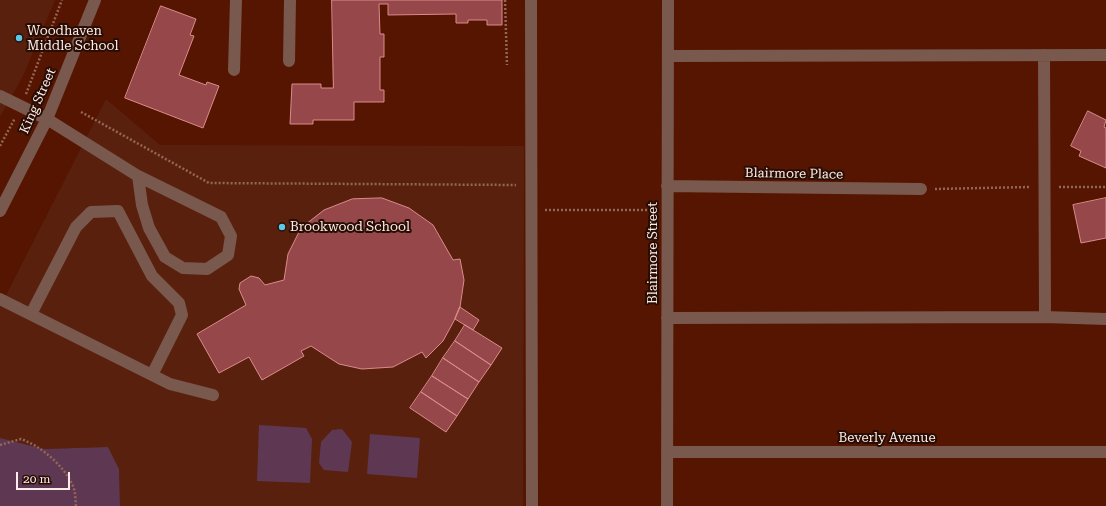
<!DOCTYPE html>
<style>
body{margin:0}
#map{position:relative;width:1106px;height:506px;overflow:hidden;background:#551500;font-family:"Roboto Serif",serif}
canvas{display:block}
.scale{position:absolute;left:16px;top:472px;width:54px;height:18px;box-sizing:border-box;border:2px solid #fdece7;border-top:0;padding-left:5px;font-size:12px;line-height:14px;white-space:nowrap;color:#fdece7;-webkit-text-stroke:3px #280d04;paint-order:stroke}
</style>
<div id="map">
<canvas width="1106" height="506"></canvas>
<div class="scale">20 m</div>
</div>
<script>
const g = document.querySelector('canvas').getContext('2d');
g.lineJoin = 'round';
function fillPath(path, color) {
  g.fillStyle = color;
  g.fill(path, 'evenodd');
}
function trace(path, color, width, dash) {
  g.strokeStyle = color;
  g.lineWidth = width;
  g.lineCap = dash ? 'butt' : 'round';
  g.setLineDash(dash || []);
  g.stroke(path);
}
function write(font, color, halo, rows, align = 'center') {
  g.font = font + ' "Roboto Serif",serif';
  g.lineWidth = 4;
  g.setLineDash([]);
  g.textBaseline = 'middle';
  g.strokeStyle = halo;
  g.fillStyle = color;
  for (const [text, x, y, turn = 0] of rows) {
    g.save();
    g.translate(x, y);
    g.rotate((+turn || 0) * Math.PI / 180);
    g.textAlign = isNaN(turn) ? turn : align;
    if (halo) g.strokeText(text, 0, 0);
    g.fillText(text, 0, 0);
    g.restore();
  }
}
const built = new Path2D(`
 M0 0H55L23 76 0 117Z
 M106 99 160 145 524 146 523 506H120L119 469 108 447 44 449 0 438V307Z`);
const green = new Path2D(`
 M259 425 306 428 312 439 310 483 257 481Z
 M342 429 352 442 348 472 324 470 319 463 321 442 332 430Z
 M370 434 420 438 417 478 367 474Z
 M0 438 44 449 108 447 119 469 120 506H0Z`);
const building = new Path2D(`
 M332 0H502V25H487V20H468V23H456V14L388 15V4H379L380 34H384V57H380V90H384V102H354V120H313V124H290L292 84H321V88H333Z
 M161 6 196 19 190 35 194 36 179 75 206 85 207 82 219 86 203 128 125 98Z
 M1088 111 1106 120 1104 127 1106 128V168L1079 156 1081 151 1071 146Z
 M382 198 409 208 433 225 453 260 460 259 464 280 460 307 455 319 443 341 426 358 422 352 393 367 362 369 339 364 311 346 301 351 304 356 262 380 249 357 219 373 197 334 246 305 239 289 240 283 251 276 259 278 265 285 284 280 288 254 301 228 324 210 352 199Z
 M1106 198V238L1081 243 1073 205Z
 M460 307 479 320 473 330 455 319Z
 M465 325 502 348 491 365 455 341Z
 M455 341 491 365 479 382 443 358Z
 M443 358 479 382 468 399 432 376Z
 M432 376 468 399 457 416 421 392Z
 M421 392 457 416 446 432 410 408Z`);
const path = new Path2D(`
 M505 0 507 65
 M26 94 62 0
 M81 112 209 183 516 185
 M0 146 15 118
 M1059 187H1106
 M935 189 1030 187
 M545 210H654
 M0 445 21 439C41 446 63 465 72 484 76 491 75 499 76 506`);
const minor = new Path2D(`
 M531 0 532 506
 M1044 55 1045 317
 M668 56 1106 55
 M289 61 290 0
 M234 70 236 0
 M0 96 47 119 138 176 221 217 231 236 228 255 207 269 183 268 165 257 149 228 142 205 138 176
 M667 186 921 189
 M0 211 47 119 95 0
 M0 299 170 384 213 395
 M31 314 76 227 91 212 118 211 152 276 179 303 182 315 152 375
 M667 318 1045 317 1106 319
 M667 452H1106
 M667 506 668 0`);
const markers = [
 [19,38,4,"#5bc8e6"],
 [282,227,4,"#5bc8e6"]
];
const poiNames = [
 ["Woodhaven",27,31],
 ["Middle School",27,46],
 ["Brookwood School",290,227]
];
const streetNames = [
 ["King Street",38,101,-66],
 ["Blairmore Place",794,174,1],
 ["Blairmore Street",653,253,-90],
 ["Beverly Avenue",887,438]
];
fillPath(built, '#59210d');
fillPath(green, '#5e3852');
fillPath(building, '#95474a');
trace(building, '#dc8b8c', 1);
trace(path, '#946657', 2.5, [2, 2]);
trace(minor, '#79584d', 12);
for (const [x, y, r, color] of markers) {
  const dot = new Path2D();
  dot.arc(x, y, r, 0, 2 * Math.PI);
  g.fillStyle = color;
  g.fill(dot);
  trace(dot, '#280d04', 1.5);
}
write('13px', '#fdece7', '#280d04', poiNames, 'left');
write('13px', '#fdece7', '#280d04', streetNames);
</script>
